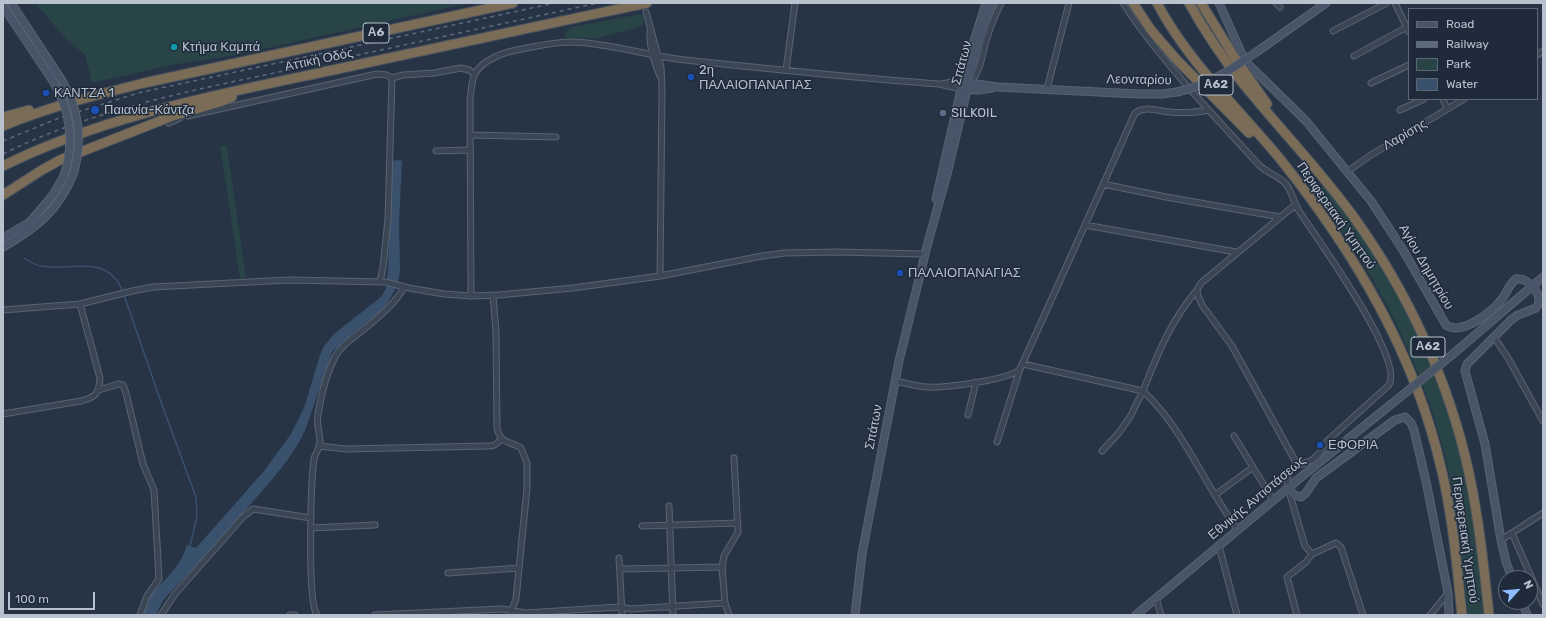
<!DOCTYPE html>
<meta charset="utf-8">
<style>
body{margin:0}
#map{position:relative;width:1546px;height:618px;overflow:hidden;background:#263445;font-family:Rubik,sans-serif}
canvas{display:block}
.frame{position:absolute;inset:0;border:4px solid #b8c1ce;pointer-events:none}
.legend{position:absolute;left:1408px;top:8px;width:130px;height:92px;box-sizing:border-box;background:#1f2b3a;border:1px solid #5c6775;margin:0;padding:5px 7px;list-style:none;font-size:12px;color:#b8c1ce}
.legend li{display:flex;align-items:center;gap:8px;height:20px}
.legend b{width:20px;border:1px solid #5c6775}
.north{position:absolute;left:1498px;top:570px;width:40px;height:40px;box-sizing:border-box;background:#1f2b3a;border:1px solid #5c6775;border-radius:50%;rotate:63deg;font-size:11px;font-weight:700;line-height:16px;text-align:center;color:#b8c1ce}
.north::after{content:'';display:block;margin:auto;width:14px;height:18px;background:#8dbdfe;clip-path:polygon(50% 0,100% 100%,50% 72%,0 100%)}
.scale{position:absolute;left:8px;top:592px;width:87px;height:18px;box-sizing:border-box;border:2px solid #b8c1ce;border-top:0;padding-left:5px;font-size:12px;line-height:14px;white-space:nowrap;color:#b8c1ce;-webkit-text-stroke:3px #1f2b3a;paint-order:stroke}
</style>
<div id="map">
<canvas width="1546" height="618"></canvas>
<div class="frame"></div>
<ul class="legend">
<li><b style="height:5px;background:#485568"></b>Road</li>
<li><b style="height:5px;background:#5c6a7c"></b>Railway</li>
<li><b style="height:11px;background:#284446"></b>Park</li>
<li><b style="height:11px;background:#39516d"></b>Water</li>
</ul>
<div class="north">N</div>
<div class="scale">100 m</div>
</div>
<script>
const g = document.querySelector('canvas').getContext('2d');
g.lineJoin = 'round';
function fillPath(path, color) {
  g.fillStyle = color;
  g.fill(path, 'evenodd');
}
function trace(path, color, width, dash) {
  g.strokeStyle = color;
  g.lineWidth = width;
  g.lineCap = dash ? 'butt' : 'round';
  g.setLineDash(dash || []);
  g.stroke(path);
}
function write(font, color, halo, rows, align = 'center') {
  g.font = font + ' Rubik,sans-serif';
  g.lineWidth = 3;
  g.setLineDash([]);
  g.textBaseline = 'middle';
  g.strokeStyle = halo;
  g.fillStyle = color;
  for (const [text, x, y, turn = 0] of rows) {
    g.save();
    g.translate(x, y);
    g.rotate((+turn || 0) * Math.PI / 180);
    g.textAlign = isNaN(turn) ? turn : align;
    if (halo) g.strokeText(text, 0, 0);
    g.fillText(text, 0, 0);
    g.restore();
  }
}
const green = new Path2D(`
 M35 3H469L236 55 171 65 92 83 85 55 66 39Z
 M641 14 644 19 643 25 638 27 599 38H566L565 33 572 27Z
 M220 146H227L246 278H240Z
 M1324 186C1387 266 1438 359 1461 460 1473 511 1478 563 1485 615H1468C1462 566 1458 516 1448 468 1435 410 1411 351 1383 298 1364 261 1338 226 1313 192Z`);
const water = new Path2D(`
 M398 160 402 161 399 224 400 268 399 279 394 292 384 308 346 339 332 352 306 428C293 458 271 480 250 505 223 536 196 566 167 596L162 602 156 615H142C149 590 162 586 176 567 181 561 184 553 187 545L196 548 264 471 291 434 304 408 320 355 324 346 334 334 382 296 386 288 388 269 391 161Z`);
const stream = new Path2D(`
 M24 258C30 262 35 265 41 266 72 272 107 252 123 292
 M124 295 161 402 196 497 197 516 190 546`);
const street = new Path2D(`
 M1123 3C1142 33 1165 60 1188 87 1211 113 1235 139 1259 165 1267 173 1279 176 1286 184 1292 192 1294 203 1299 211 1316 237 1405 359 1389 385L1327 441 1319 454 1312 460 1295 467 1289 472 1287 480 1288 488 1305 546 1312 554 1336 543 1341 547 1363 615
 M1276 3 1280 7
 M1395 3 1409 32
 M646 12 661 67 662 89 660 276
 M1333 31 1387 3
 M650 32C649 47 654 62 660 76
 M1537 55 1543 51
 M1354 56 1407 27
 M786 70 795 3
 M1371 83 1409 65
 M942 84 952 82 969 83C981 72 982 55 986 41 990 28 995 15 1001 3
 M1047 89 1069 3
 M1443 99 1447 109
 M1208 110C1196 113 1182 113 1169 112 1157 111 1146 105 1135 113L1085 225 1236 252
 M1400 110 1424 99
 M188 116 377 74 387 75 392 78
 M169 123 180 118
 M470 135 556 137
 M436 151 470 150
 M1348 171 1371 155 1464 99
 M1103 184 1166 197 1280 217
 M1295 205 1201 283 1197 290 1198 296 1202 305 1232 346 1298 466
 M380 282 383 267 388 219 392 78 403 75 434 73 461 68 469 70 475 74
 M1197 290C1170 322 1158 353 1143 391 1184 429 1204 485 1238 530
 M493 295 496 332 497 428C501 445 508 440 521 448L527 463V488L516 599 510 615
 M471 296 470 101C472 78 472 68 495 57 504 52 516 50 527 48 542 45 556 42 572 42 610 43 647 56 685 60 770 69 855 78 939 84L961 89
 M3 310 80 304
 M1494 337 1508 358 1543 421
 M1023 364 1143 391 1130 417 1118 434 1102 451
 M895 381C906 383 917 387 928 387 944 388 1008 380 1019 370
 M99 390 118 384 123 385 126 393 143 464 154 490 159 579 147 596 140 615
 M3 414 81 401C96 397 99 394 100 378L80 304 132 291 153 287 289 280 385 282 409 288 444 294 471 296 498 295 573 288 660 276 762 256 785 253 836 252 925 254
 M968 415 976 382
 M1234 436 1273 500
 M997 442 1020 369 1085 225
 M319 446 346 449 489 446C495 446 497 444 501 439
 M1215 495 1252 468
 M669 506 673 615
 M642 526 738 523
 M311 528 375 525
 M1512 533 1543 604
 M1501 540 1543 513
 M1219 546 1237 615
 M619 558 622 615
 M620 569 722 567
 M448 573 519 568
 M1156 598 1161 615
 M725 603 722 567 724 556 738 532 734 458
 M161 615 175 594 243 517 253 509 311 518
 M290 615H295
 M317 615C307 602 311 480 314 459 315 453 320 448 320 442 320 432 316 426 318 415 321 395 327 372 336 355 342 345 350 340 358 334 373 322 396 304 404 287
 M375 615 502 609 526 613 619 607 631 609 725 603 729 615
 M1297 615 1287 577 1306 562 1312 554
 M1430 615 1448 593`);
const secondary = new Path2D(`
 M11 3 61 79
 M1219 3 1241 52 1248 64 1306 121 1371 201 1403 250 1446 325C1462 336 1492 312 1502 299 1507 293 1509 284 1516 279 1530 277 1545 297 1536 308L1518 315 1511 320 1467 364 1465 371 1485 444 1501 540 1506 562 1512 578
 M3 6 53 81
 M1258 51 1326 3
 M969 83 998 87 1139 94H1162L1177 92
 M963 89 978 90 992 88
 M936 199 967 63 986 3
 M3 238 30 222 53 195 64 176
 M3 247C38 227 59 210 74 172
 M1453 354 1543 277
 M1288 488 1294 495 1301 497 1306 493 1316 478 1395 420 1405 417 1411 423 1414 430 1427 486 1448 593 1449 615
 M1522 602 1527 615
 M855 615 862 554 899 361 927 246 947 174 973 65 987 18 993 3
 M1136 615 1306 473 1405 393`);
const highway = new Path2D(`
 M1133 3 1151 30 1176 59 1249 133
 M1157 3C1188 62 1239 109 1281 160 1355 253 1416 355 1442 472 1453 519 1457 567 1462 615
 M1189 3C1204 30 1222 57 1241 81 1278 127 1319 169 1353 216 1408 292 1449 381 1469 473 1479 520 1484 568 1489 615
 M1201 3 1233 55 1267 104
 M3 117 29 110
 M3 126C48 107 96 95 144 83L513 3
 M3 166C106 115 221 94 333 70 437 48 542 25 647 3
 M3 195 42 170 60 160 170 117 220 102 232 97`);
const rail = new Path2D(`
 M3 141 59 118 138 93 555 3
 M3 154C94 109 194 90 293 69 395 47 496 25 598 3`);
const secondaryBridge = new Path2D(`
 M61 79C79 108 83 138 74 172
 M53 81C71 111 75 142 64 176
 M1177 92C1211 84 1230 70 1258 51
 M1405 393 1453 354`);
const markers = [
 [174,47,4,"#0f9aa8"],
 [691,77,4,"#1a4fb4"],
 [46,93,4,"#1a4fb4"],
 [95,110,5,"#1a4fb4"],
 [943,113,4,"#5c6f8a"],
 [900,273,4,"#1a4fb4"],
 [1320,445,4,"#1a4fb4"]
];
const shields = [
 [376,33,26],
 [1216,85,34],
 [1428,347,34]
];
const shieldNames = [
 ["Α6",376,33],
 ["Α62",1216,85],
 ["Α62",1428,347]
];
const poiNames = [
 ["Kτήμα Καμπά",182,47],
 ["2η",699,70],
 ["ΠΑΛΑΙΟΠΑΝΑΓΙΑΣ",699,85],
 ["ΚΑΝΤΖΑ 1",54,93],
 ["Παιανία-Κάντζα",104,110],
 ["SILKOIL",951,113],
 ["ΠΑΛΑΙΟΠΑΝΑΓΙΑΣ",908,273],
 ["ΕΦΟΡΙΑ",1328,445]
];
const streetNames = [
 ["Αττική Οδός",319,60,-12],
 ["Σπάτων",962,63,-75],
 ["Λεονταρίου",1139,80,1],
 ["Λαρίσης",1405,135,-31],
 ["Περιφερειακή Υμηττού",1336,216,55],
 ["Αγίου Δημητρίου",1426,267,60],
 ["Σπάτων",874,427,-79],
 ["Εθνικής Αντιστάσεως",1257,498,-40],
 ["Περιφερειακή Υμηττού",1465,540,82]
];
fillPath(green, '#284446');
fillPath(water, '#39516d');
trace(stream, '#39516d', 1.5);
trace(street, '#596472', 7);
trace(secondary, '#596472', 9);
trace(highway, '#45515f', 11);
trace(street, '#3b4655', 5);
trace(secondary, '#485568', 7);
trace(highway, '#7b6c57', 9);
trace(rail, '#5c6a7c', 1.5, [4, 4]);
trace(secondaryBridge, '#596472', 9, []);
trace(secondaryBridge, '#485568', 7);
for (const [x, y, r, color] of markers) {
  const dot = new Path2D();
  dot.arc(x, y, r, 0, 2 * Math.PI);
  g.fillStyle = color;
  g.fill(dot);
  trace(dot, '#1f2b3a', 1.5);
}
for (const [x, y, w] of shields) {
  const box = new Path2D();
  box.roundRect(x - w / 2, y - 10, w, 20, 3);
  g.fillStyle = '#1f2b3a';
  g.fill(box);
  trace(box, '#b8c1ce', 1);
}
write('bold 12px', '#b8c1ce', null, shieldNames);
write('13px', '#b8c1ce', '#1f2b3a', poiNames, 'left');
write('13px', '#b8c1ce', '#1f2b3a', streetNames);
</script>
